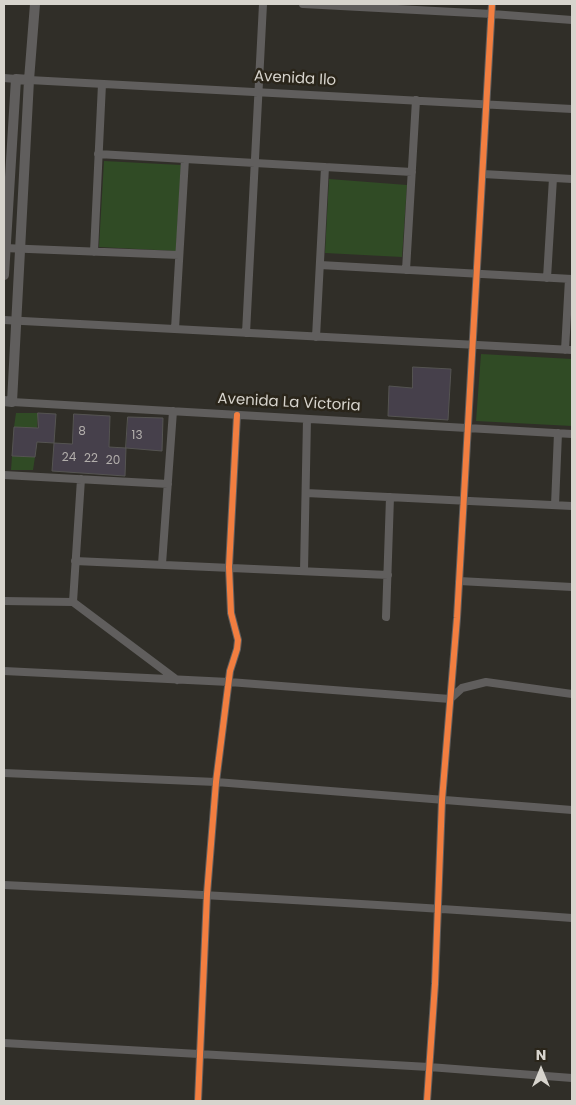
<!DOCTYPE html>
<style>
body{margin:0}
#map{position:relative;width:576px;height:1105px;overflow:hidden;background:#302e28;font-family:Poppins,sans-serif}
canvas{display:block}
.frame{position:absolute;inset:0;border:5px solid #d7d4cd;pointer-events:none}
.north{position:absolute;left:516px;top:1045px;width:50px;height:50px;-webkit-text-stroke:4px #2a251a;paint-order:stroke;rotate:0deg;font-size:14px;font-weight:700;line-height:20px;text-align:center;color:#d7d4cd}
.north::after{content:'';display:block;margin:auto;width:18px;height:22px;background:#d7d4cd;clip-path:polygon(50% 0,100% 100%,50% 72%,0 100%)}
</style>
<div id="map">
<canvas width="576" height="1105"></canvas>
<div class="frame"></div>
<div class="north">N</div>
</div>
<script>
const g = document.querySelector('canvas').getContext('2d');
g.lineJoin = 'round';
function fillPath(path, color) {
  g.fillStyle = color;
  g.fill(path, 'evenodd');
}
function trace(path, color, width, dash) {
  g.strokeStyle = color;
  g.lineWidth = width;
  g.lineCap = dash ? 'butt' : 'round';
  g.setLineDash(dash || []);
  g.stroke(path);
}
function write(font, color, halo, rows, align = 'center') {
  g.font = font + ' Poppins,sans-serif';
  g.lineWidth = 5;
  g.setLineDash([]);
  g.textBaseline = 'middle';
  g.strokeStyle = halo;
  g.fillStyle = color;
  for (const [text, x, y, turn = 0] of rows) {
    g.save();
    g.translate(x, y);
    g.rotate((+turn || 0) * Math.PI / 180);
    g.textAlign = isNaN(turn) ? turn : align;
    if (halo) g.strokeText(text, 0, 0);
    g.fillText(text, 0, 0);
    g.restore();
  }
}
const green = new Path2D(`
 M104 161 181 165 176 251 99 247Z
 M329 179 407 185 402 257 325 253Z
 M481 354 572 359V426L476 421Z
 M16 413H38L37 428 14 427Z
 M12 456 35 457 33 470H11Z`);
const building = new Path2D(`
 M413 367 451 369 448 420 388 416 389 386 412 388Z
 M38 413 56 414 54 443 37 442 35 457 12 456 14 427 38 428Z
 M74 414 110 416 109 447 126 448 125 476 52 471 54 443 72 444Z
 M128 417 163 418 162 451 126 448Z`);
const minor = new Path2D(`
 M303 4 492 14 572 20
 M4 78 16 79
 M29 80 572 109
 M98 154 412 172
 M483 174 572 179
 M4 248 179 255
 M94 252 102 84
 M320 265 572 279
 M406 270 416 100
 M547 278 553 178
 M4 320 572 350
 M175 329 185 159
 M246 333 263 4
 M316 337 325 167
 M565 350 569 279
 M12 402 572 434
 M4 475 168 484
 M306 493 572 506
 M555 505 558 433
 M75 561 388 575
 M162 564 173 411
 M304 571 307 419
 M459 581 572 587
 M4 601 73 602 177 680
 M73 602 81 479
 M386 617 390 497
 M4 671 229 682 450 699 462 688 486 682 572 694
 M4 773 216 782 572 810
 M4 885C193 894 383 904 572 918
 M4 1043 429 1067 572 1078
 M198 1101 207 894 216 782 230 671 237 649 238 640 231 613 229 567 237 415
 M427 1101 435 984 442 800 457 618 492 4`);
const tertiary = new Path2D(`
 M4 275 16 79 29 80
 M4 401 12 402 29 80 35 4`);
const cycleway = new Path2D(`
 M198 1101 207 894 216 782 230 671 237 649 238 640 231 613 229 567 237 415
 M427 1101 435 984 442 800 457 618 492 4`);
const numberNames = [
 ["8",82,432],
 ["13",137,436],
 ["24",69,458],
 ["22",91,459],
 ["20",113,461]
];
const streetNames = [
 ["Avenida Ilo",295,79,3],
 ["Avenida La Victoria",289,403,3]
];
fillPath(green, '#304b25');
fillPath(building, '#46404b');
trace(building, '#555452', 1);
trace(minor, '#605e5d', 8);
trace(tertiary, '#605e5d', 10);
trace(cycleway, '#f27e40', 6);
write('12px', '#b3afac', null, numberNames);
write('15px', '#d7d4cd', '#2a251a', streetNames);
</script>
